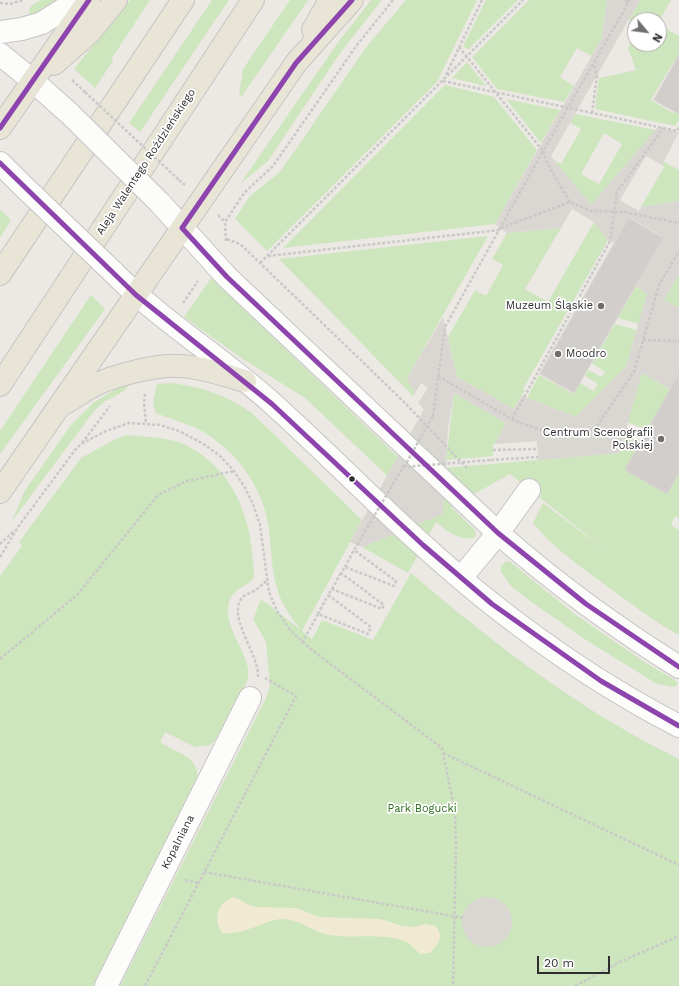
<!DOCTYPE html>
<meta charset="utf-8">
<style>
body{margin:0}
#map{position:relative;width:679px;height:986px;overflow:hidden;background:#ece8e4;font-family:"Work Sans",sans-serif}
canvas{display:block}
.north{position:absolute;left:627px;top:12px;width:40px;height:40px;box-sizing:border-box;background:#fff;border:1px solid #ababab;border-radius:50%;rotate:119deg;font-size:11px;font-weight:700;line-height:16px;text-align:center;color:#2e2e2e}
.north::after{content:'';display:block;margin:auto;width:14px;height:18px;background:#706f6e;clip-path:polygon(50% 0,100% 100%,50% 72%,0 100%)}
.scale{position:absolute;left:537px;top:956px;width:73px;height:18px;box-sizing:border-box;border:2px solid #2e2e2e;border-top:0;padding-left:5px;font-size:12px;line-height:14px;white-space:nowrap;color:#2e2e2e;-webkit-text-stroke:3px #fff;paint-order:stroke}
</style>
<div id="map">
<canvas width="679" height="986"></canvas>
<div class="north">N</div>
<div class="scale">20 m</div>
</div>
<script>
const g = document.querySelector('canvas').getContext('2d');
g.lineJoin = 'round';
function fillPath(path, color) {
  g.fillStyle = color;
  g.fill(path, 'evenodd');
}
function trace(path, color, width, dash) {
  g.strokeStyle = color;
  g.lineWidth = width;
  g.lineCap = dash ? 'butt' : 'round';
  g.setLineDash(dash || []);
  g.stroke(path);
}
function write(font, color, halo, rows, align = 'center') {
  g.font = font + ' "Work Sans",sans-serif';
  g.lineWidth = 3.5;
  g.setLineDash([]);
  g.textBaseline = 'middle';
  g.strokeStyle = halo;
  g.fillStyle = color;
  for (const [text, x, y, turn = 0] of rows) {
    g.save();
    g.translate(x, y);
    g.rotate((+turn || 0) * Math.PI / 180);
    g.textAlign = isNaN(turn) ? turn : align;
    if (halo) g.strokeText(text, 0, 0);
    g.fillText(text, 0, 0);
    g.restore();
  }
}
const green = new Path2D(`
 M41 0H57L44 11 30 17C27 7 32 5 41 0Z
 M130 0H150L112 58 113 61 95 88 74 69Z
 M212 0H229L140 132 129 123Z
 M290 0H308L242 96 239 95 243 69Z
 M371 0H382L341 52 268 161 240 184 339 41Z
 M406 0H477L437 82 267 251 235 219 250 196 280 172 367 46Z
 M486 0H518L468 50 463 46Z
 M529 0H607L602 38 591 56 577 48 560 77 574 86 564 102 497 89 472 57Z
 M640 0H671L659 21 635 20V22L629 19Z
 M659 25 679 36V63L674 61 651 100 673 113 679 103V120L675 126 595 109 599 78 636 70 628 48 635 36V44H659Z
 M467 62 486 86 452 78Z
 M445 85 494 97 537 150 495 224 283 248Z
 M506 99 560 110 541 143Z
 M575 114 656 130 591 205 554 160 561 164 581 129 570 123ZM604 133 622 144 599 184 581 174Z
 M664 162 679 170V201L641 207 664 167 662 165Z
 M0 209 11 220 0 238Z
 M594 222 608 240 523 389 525 390 514 409 457 377 448 337 475 290 486 296 503 265 492 259 507 233 561 228 525 289 548 302Z
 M488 236 407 378 415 393 413 396 279 259Z
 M679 274V308L664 300Z
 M211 278 443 500 445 468 619 453 624 435 641 442 679 472V518L675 516 671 525 679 530V635C654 622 631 603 608 587 581 567 554 549 533 523L543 503 608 552 510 474 451 507 474 529 476 532 475 537C462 543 445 530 436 522L408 573 362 547 432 518 305 398 243 359 184 317Z
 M636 286 647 294 639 324 618 318Z
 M91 295 105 309 0 454V431Z
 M615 324 637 330 626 367 576 417 527 398 539 375 574 394 580 383 594 391 598 384 585 376 588 370 602 377 605 372 592 363Z
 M642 373 671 390 648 430 627 422Z
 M170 383C201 386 226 395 252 413L362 520 302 631 312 639 322 620 373 640 411 573C494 644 581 711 679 759V986H120L266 698 270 685 266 642 253 619 261 599 301 630C271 594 274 575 269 531 265 488 234 447 196 428 183 422 169 419 156 413L153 403 157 384Z
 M128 384 126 390 104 402 94 411 12 521 24 492 70 426 93 403 116 389Z
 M454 393 506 423 495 444H493V456L446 460Z
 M127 435C145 437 165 437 181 443 226 462 248 506 252 552 252 559 255 569 254 576 251 588 229 585 228 610 227 633 252 657 248 679L219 736 210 745 195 747 165 732 160 742C176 753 201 756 197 781L93 986H0V576L22 546 19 542 81 458 114 440Z
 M509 561 576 615 646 663 675 680 678 684 674 687 657 684 589 642 530 601 511 586 501 572V566L505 562Z`);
const sand = new Path2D(`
 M234 897 249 905 257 907 296 908 320 917 380 919 403 926 415 927 425 924 436 926 441 936 437 945 430 953 420 954C416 950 410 943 404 941 379 932 350 940 325 934 310 930 297 918 281 919 259 922 246 935 222 933 213 918 217 902 234 897Z`);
const plaza = new Path2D(`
 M607 0H640L551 156 591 205 658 127 679 132 662 165 646 156 620 200 639 211 641 207 679 201V274L664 300 679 308V394L642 373 619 453 538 460 537 441 495 444 506 423 454 393 448 429 443 512 440 515 362 547 357 545 350 542 424 409 418 403 428 388 421 383 415 393 407 378 443 317 457 377 514 409 522 396 576 417 626 367 647 294 636 286 663 237 629 217 614 243 608 240 594 222 572 209 561 228 507 233 495 224 602 38Z
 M462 922a25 25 0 1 1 50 0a25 25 0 1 1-50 0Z`);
const building = new Path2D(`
 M679 55V114L654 100Z
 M629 218 663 238 574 393 540 374Z
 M679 374V472L667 494 625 470Z`);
const path = new Path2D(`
 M482 0 443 81 677 131 679 127
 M626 0 628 4
 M0 3 10 4 23 0
 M459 47 543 151 499 230
 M72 80 85 92
 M592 113 597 76 594 64
 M179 180 185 185
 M570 202 547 163 543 151 630 0
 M218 215 225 222
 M501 228 570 202 591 211 624 212 679 223
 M227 239 240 244 260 263 401 399 467 468
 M226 241 225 222 244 193 273 166 357 45 393 0
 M268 256 499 230 445 327 433 416
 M260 263 523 0
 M183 303 198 281
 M643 340 679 341
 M438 376 515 421 550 433 594 430 634 372 659 285 679 251
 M145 394 144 404 146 423
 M512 419 610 241 617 192 663 128
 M625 429 644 436
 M82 443 110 406
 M493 450 538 449
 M491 460 538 457
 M0 544 15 530
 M0 557 18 527 75 450 81 444 106 431 129 423 160 425 179 431 202 443 219 455 234 471 244 486 253 504 260 525 269 592 277 611 290 630 312 650 442 748 455 812 456 847 453 986
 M345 567 354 550
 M332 589 341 573
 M318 614 328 595
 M302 643 318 614 368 634 371 627 328 595 332 589 382 609 384 605 341 573 345 567 394 586 396 581 354 550 357 545
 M0 659 78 594 158 495 187 481 234 471
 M258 677C260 655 225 615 243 597 246 594 251 593 254 591 259 588 262 584 267 581
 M443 753 679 865
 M204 872 464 918
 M185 880 198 883
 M145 986 296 696 265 678
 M575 986 620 962 679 936`);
const minor = new Path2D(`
 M0 32 22 29 42 23 78 0
 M0 54 33 81 70 114
 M0 163 22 185
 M159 202 227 277 498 533C555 583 615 627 679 667
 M112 271C161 321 221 357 273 404 346 470 414 543 492 604 550 650 613 692 679 726
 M461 578 498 533 529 490
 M106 986 250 698`);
const major = new Path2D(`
 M313 30 330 0
 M54 64 90 32 116 0
 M0 128 89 0
 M0 274 183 0
 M0 385 253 0
 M65 403C76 397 86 389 97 384 116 375 159 364 180 366 202 367 224 375 245 381
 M0 492 296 63 352 0`);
const pathBridge = new Path2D(`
 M85 92 179 180
 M404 467 433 416
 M357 545 403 467 491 460`);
const minorBridge = new Path2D(`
 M70 114 159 202
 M22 185 112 271`);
const bus1 = new Path2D(`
 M352 0 296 63 182 228 227 277 498 533 586 604 679 667
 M0 128 89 0
 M0 163 136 295 272 404 423 545 492 604 601 681 679 726`);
const markers = [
 [601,306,4,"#706f6e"],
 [558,354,4,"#706f6e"],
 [661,439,4,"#706f6e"],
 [352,479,3.5,"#2e2e2e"]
];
const streetNames = [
 ["Aleja Walentego Roździeńskiego",146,162,-57],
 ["Kopalniana",178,842,-63]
];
const poiNames = [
 ["Muzeum Śląskie",593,306],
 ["Moodro",566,354,"left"],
 ["Centrum Scenografii",653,433],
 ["Polskiej",653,446]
];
const parkNames = [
 ["Park Bogucki",422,809]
];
fillPath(green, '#cee6be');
fillPath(sand, '#f0ead3');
fillPath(plaza, '#dad6d2');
fillPath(building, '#d1cecb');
trace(building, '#d7d4d0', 1);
trace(minor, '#c5c4c5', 24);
trace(major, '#c6c5c4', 24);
trace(path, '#c9c9c8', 2.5, [3, 2]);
trace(minor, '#fcfcfb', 22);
trace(major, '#e8e4d6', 22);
trace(minorBridge, '#c5c4c5', 24, []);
trace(pathBridge, '#c9c9c8', 2.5, [3, 2]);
trace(minorBridge, '#fcfcfb', 22);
trace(bus1, '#8e44ad', 5);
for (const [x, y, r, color] of markers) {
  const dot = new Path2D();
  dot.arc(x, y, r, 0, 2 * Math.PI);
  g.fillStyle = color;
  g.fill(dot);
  trace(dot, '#fff', 1.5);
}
write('11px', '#2e2e2e', '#fff', streetNames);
write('11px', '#2e2e2e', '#fff', poiNames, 'right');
write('11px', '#2c6e1b', '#fff', parkNames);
</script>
